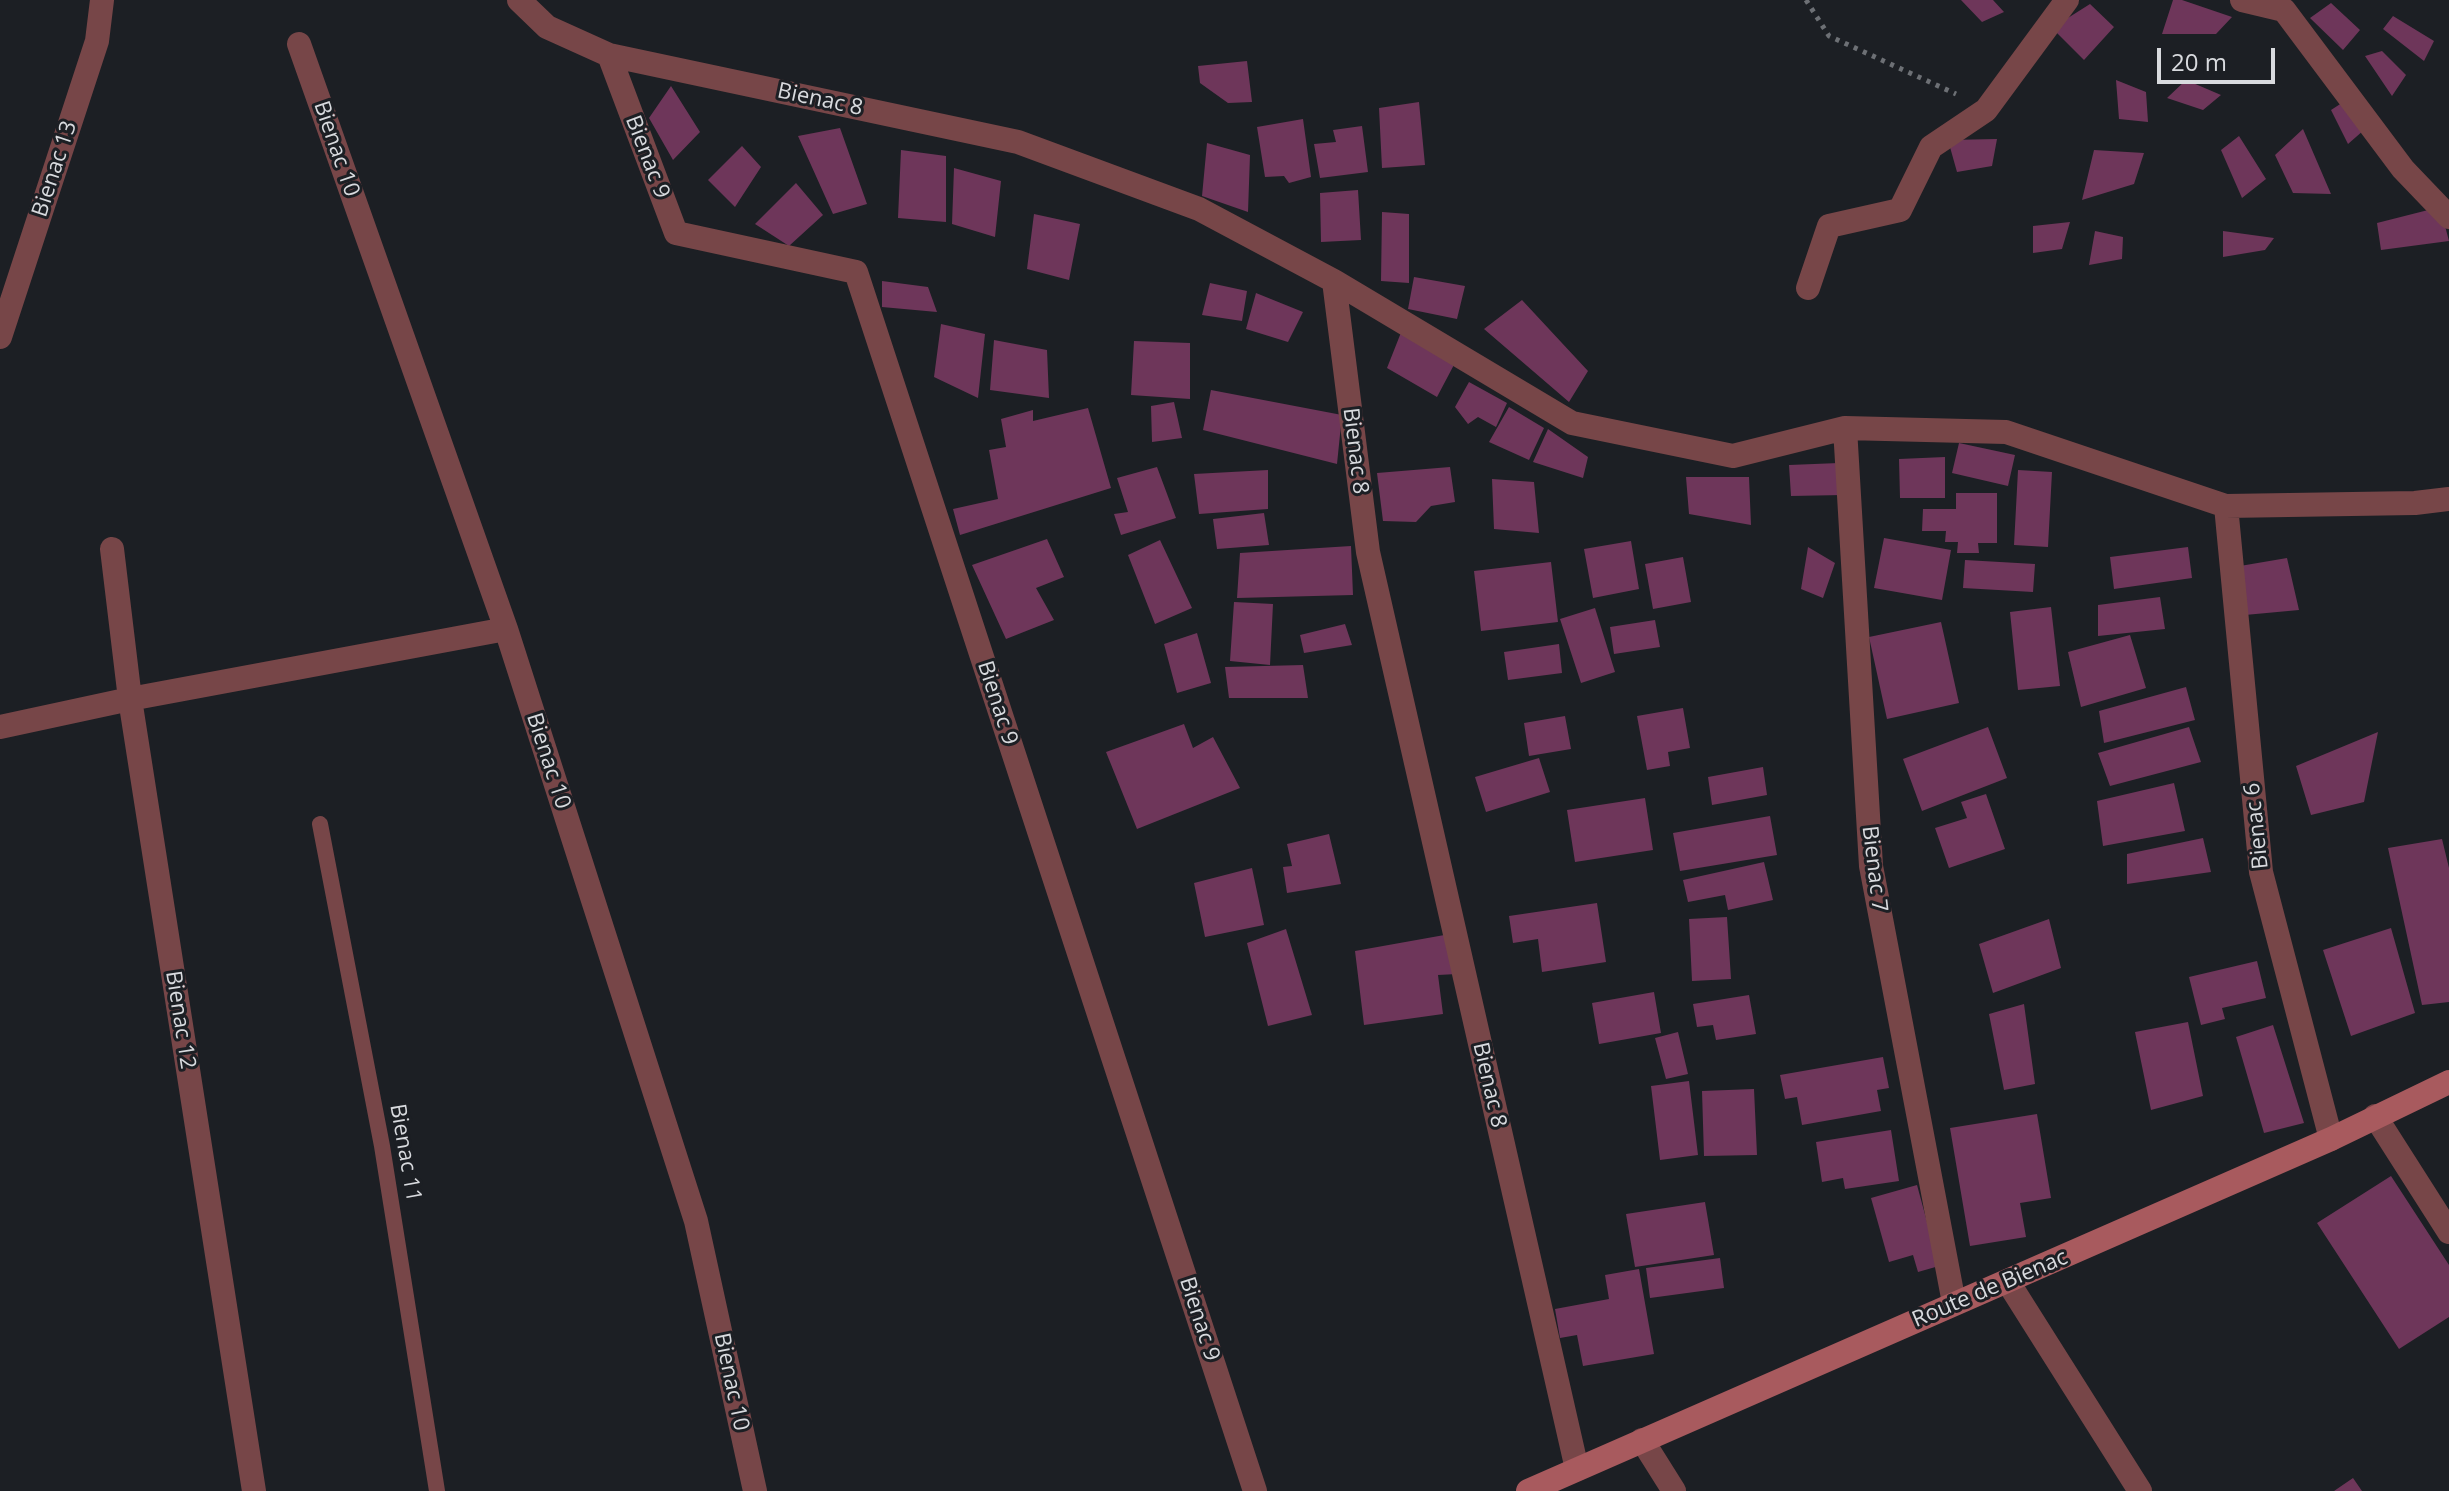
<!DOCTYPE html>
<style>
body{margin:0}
#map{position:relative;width:2449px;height:1491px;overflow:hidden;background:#1c1f24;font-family:"Open Sans",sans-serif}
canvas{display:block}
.scale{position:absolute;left:2157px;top:48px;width:118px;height:36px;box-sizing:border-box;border:4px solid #d8dade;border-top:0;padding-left:10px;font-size:24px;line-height:28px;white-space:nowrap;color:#d8dade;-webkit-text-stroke:6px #1c1f24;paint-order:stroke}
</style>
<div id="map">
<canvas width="2449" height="1491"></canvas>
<div class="scale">20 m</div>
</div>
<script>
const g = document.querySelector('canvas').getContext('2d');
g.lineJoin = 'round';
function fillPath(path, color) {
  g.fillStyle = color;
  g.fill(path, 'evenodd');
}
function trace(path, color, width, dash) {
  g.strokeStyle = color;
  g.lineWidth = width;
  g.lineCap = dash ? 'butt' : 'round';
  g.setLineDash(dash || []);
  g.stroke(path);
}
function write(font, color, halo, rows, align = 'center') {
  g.font = font + ' "Open Sans",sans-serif';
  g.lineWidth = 6;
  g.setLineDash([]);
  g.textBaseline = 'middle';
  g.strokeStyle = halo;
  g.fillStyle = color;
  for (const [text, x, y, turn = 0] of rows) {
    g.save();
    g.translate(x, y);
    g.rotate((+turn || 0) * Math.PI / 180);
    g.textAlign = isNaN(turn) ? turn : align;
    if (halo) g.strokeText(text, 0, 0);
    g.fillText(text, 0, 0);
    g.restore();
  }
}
const building = new Path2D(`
 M1961 0H1993L2004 12 1982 22Z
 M2173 0H2182L2232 17 2216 34H2162Z
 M2331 3 2360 30 2343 50 2310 18Z
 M2090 4 2114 27 2084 60 2052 28Z
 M2393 16 2434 41 2424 61 2383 29Z
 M2382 51 2406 75 2392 96 2365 56Z
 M1247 61 1252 102 1228 103 1200 83 1198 66Z
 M2116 80 2146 92 2148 122 2119 119Z
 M2186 80 2221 95 2203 110 2167 98Z
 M671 86 700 132 673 160 649 118Z
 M2348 99 2364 130 2348 144 2331 110Z
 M1419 102 1425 165 1382 168 1379 108Z
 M1303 119 1311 177 1289 183 1284 176 1265 177 1257 127Z
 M1362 126 1368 172 1320 178 1314 144 1336 142 1333 130Z
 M840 128 867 204 833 214 798 136Z
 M2303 129 2331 194 2293 193 2275 155Z
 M2239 136 2266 179 2242 198 2221 150Z
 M1997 139 1992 166 1957 172 1948 140Z
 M1207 143 1250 155 1248 212 1202 196Z
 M742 146 761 167 735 207 708 180Z
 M901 150 946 156V222L898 218Z
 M2094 150 2144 153 2134 184 2082 200Z
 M954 168 1001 181 995 237 952 224Z
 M796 183 823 215 789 246 755 224Z
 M1358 190 1361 240 1321 242 1320 193Z
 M2440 207 2449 241 2381 250 2377 223Z
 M1382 212 1409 214V283L1381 281Z
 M1034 214 1080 224 1069 280 1027 269Z
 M2070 222 2062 249 2033 253V226Z
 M2095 231 2123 237 2122 259 2089 265Z
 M2223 231 2274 238 2265 250 2223 257Z
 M1414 277 1465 286 1457 319 1408 309Z
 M882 281 928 287 937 312 882 307Z
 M1210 283 1247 291 1242 321 1202 315Z
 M1256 293 1303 312 1288 342 1246 329Z
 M1522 300 1588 371 1569 402 1484 329Z
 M941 324 985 334 978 398 934 377Z
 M1402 330 1456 361 1437 397 1387 368Z
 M994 340 1047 350 1049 398 990 390Z
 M1134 341 1190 343V399L1131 395Z
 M1469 382 1507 403 1496 427 1478 417 1468 424 1455 407Z
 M1211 390 1342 415 1337 464 1203 430Z
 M1174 402 1182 438 1152 442 1151 406Z
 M1509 407 1544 428 1529 460 1489 442Z
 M1088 408 1111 488 960 535 953 509 998 499 989 450 1006 447 1001 419 1033 410V421Z
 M1548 429 1588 457 1583 478 1533 462Z
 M1959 443 2015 455 2008 486 1952 473Z
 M1945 457V498H1900L1899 459Z
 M1839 463 1843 495 1791 496 1789 465Z
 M1157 467 1176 518 1121 535 1114 514 1128 512 1117 478Z
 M1450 467 1455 502 1431 506 1416 522 1383 521 1377 473Z
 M1268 470V509L1199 514 1194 474Z
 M2018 470 2052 472 2048 547 2014 545Z
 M1686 477H1749L1751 525 1689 514Z
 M1492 479 1534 482 1539 533 1494 529Z
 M1956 493H1997V543H1978L1979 553H1957L1958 542H1945L1946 531H1922L1923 509H1956Z
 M1264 513 1269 545 1217 549 1213 519Z
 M1884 538 1951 550 1942 600 1874 588Z
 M1047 539 1064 577 1036 588 1054 620 1006 639 972 565Z
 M1160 540 1192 608 1155 624 1128 555Z
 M1631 541 1639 589 1593 598 1584 549Z
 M1351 546 1353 595 1237 598 1240 553Z
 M1808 547 1835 563 1823 598 1801 589Z
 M2188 547 2192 578 2114 589 2110 557Z
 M1683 557 1691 602 1653 609 1645 564Z
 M2287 558 2299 610 2245 615 2240 566Z
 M1965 560 2035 564 2033 592 1963 588Z
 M1551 562 1558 622 1481 631 1474 571Z
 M2160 597 2165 629 2098 636V605Z
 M1234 602 1273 604 1270 665 1230 661Z
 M2051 607 2060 686 2018 690 2010 612Z
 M1595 608 1615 672 1581 683 1560 619Z
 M1655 620 1660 647 1614 654 1610 627Z
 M1941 622 1959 703 1887 719 1869 637Z
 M1345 624 1352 645 1304 653 1300 635Z
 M1197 633 1211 683 1177 693 1164 644Z
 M2130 635 2146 688 2081 707 2068 652Z
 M1559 644 1562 673 1508 680 1504 652Z
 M1303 665 1308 698H1229L1225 667Z
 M2186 687 2195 720 2104 743 2099 711Z
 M1683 708 1690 748 1668 752 1670 766 1647 770 1637 716Z
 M1565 716 1571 749 1529 756 1524 723Z
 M1184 724 1193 748 1213 737 1240 788 1137 829 1106 752Z
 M1988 727 2007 778 1922 811 1903 759Z
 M2189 727 2201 762 2110 786 2098 753Z
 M2378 732 2364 802 2311 815 2296 766Z
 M1539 758 1550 792 1486 812 1475 777Z
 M1763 767 1767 795 1712 805 1708 777Z
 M2174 783 2185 831 2103 846 2097 801Z
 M1986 794 2005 849 1949 868 1935 828 1967 818 1961 802Z
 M1645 798 1653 850 1575 862 1567 810Z
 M1770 816 1777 855 1680 871 1673 833Z
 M1329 834 1341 884 1287 893 1283 867 1292 866 1287 844Z
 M2203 838 2211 872 2127 884V854Z
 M2442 839 2449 868V1002L2422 1005 2388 848Z
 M1764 862 1773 900 1728 910 1725 895 1688 902 1683 880Z
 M1252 868 1264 925 1205 937 1194 883Z
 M1597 903 1606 962 1542 972 1538 939 1513 943 1509 916Z
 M1727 917 1731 979 1692 981 1689 919Z
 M2049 919 2061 968 1993 993 1979 944Z
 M2391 928 2415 1013 2351 1036 2323 950Z
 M1286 929 1312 1015 1268 1026 1247 943Z
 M1450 934 1457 974 1438 975 1443 1014 1364 1025 1355 951Z
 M2257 961 2266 998 2222 1008 2225 1019 2201 1025 2189 977Z
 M1654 992 1661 1033 1599 1044 1592 1003Z
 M1749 995 1756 1034 1716 1040 1713 1025 1697 1027 1693 1004Z
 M2024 1004 2035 1084 2004 1090 1989 1014Z
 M2188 1022 2203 1096 2151 1110 2135 1032Z
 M2273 1025 2304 1123 2264 1133 2236 1037Z
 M1678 1032 1688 1074 1666 1079 1655 1038Z
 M1883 1057 1889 1088 1877 1090 1881 1111 1802 1125 1797 1097 1785 1099 1780 1075Z
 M1689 1081 1698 1155 1660 1160 1651 1086Z
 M1754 1089 1757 1155 1704 1156 1702 1091Z
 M2037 1114 2051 1198 2020 1203 2026 1237 1970 1246 1950 1128Z
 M1891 1130 1899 1181 1845 1189 1843 1178 1822 1182 1816 1142Z
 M2391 1176 2449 1265V1317L2399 1349 2317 1223Z
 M1917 1185 1939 1266 1918 1272 1913 1255 1889 1262 1871 1198Z
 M1705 1202 1714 1255 1635 1267 1626 1214Z
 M1720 1258 1724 1288 1650 1298 1646 1268Z
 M1639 1269 1654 1354 1583 1366 1577 1335 1560 1338 1555 1309 1609 1299 1605 1275Z
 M2353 1478 2362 1491H2334Z`);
const path = new Path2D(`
 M1806 0 1829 36 1956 94`);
const lane = new Path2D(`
 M320 824 382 1146 437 1491`);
const street = new Path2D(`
 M519 0 547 27 609 55 1018 142 1199 209 1334 281 1368 552 1577 1469
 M2242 0 2284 10 2403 169 2449 217
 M299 44 506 629 696 1221 755 1491
 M609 55 676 233 856 272 1255 1491
 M1334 281 1572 423 1733 456 1845 428 2006 432 2226 506 2415 503 2449 499
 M1808 288 1829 226 1900 210 1931 147 1986 110 2067 0
 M0 337 97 41 102 0
 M1845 428 1871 866 1954 1303
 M2226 506 2261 872 2331 1139
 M112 549 130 699 254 1491
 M0 727 130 699 506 629
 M2375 1116 2449 1232
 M2008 1282 2140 1491
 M1642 1440 1674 1491`);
const secondary = new Path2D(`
 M1528 1491 2331 1139 2449 1082`);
const streetNames = [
 ["Bienac 8",820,100,12],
 ["Bienac 10",336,149,71],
 ["Bienac 9",647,157,69],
 ["Bienac 13",55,169,-72],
 ["Bienac 8",1355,451,83],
 ["Bienac 9",997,703,72],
 ["Bienac 10",548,761,72],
 ["Bienac 6",2257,826,-96],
 ["Bienac 7",1874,869,83],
 ["Bienac 12",180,1020,81],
 ["Bienac 8",1489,1085,77],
 ["Bienac 11",405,1153,80],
 ["Route de Bienac",1990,1289,-23],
 ["Bienac 9",1199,1319,72],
 ["Bienac 10",731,1382,78]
];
fillPath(building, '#6e365a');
trace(path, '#6d7075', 5, [4, 6]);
trace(lane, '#774648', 16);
trace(street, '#774648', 24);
trace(secondary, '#a85a5e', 24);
write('22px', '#d8dade', '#1c1f24', streetNames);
</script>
